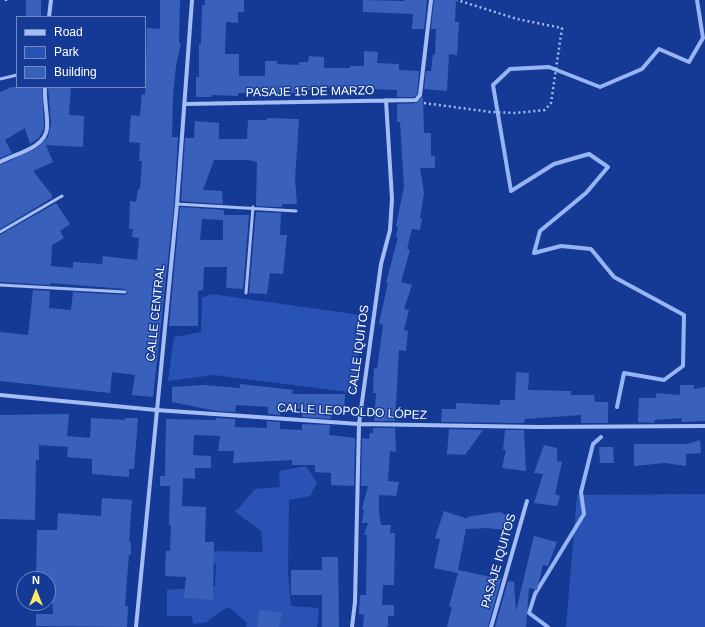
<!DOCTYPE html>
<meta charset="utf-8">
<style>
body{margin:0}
#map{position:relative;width:705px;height:627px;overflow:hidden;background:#153a95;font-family:Helvetica,sans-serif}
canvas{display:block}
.legend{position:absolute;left:16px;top:16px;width:130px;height:72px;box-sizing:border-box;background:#153a95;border:1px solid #7389bf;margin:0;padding:5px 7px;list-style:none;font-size:12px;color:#fff}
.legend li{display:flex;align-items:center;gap:8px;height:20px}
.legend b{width:20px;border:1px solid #7389bf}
.north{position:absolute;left:16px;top:571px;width:40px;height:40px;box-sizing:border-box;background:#153a95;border:1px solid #7389bf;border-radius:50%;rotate:0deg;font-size:11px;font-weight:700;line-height:16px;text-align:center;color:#fff}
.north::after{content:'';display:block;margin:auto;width:14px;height:18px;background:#ffe966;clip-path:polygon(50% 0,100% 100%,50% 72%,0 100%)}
</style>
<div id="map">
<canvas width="705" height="627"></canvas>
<ul class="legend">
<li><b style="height:5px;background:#a5bdf2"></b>Road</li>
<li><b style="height:11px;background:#2853b4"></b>Park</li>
<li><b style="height:11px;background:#3961bc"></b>Building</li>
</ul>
<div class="north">N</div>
</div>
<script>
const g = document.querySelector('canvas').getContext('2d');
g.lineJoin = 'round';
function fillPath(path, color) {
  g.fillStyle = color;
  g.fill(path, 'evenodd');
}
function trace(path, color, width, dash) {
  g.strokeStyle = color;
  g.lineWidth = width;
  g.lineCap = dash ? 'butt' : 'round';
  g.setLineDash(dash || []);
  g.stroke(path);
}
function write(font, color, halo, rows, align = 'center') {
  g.font = font + ' Helvetica,sans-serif';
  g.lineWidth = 3;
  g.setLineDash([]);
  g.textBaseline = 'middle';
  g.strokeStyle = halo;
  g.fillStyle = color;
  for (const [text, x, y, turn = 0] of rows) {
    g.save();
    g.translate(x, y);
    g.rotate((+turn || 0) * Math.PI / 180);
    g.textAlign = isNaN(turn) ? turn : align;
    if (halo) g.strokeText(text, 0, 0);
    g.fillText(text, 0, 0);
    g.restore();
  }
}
const green = new Path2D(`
 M211 294 360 315 356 393 214 375 168 381 174 337 201 332 202 298Z
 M306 466 317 483 310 496 289 500 288 574 291 606 319 608 317 627H246L247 623 229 607 217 614 207 622 193 624 192 616H167V590L215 586 216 564 208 560 209 551 263 552 261 531 234 511 239 508 255 489 280 487 279 471Z
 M705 494V627H566L577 495Z`);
const stream = new Path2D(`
 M617 407 624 373 664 380 683 366 684 315 614 277 591 249 561 246 534 253 540 231 586 193 608 167 589 154 554 164 511 191 493 85 510 69 549 67 600 87 642 69 659 49 689 62 703 38 697 0
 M548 627 529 613 535 594 584 514 581 492 593 444 601 437`);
const building = new Path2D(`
 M26 0H41V17H26Z
 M160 0H180L179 43H181L176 66 173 96 172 137H178L174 204 153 397 132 395 135 375 112 372 110 393 0 381V332L28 335 33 290 50 291 49 308 71 310 73 292 125 295 128 293 125 289 50 283V285L0 282V235L56 203 70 224 60 231 64 238 52 245 51 266 73 268V262L102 264 103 256 137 260 139 238 132 237 133 229H129L130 201 136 202 138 189H140L142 161H139L140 143 129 142 131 115 140 116 142 94 145 95 147 28 160 29Z
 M205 0H244V12H238V23L226 22 225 54H239V76H265V61H277V64L299 65V62H308L309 56 324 57V68H350V66H364V51L378 52 377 63 399 64V70L419 71 417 94 414 97H397V90L322 87V89H315V90H297V93H286V96H274V95L265 94V93H238V96L213 95 210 97H196V77H199V44H201L202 5H205Z
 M363 0 404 1V0H427L424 29H412L413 14 363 12Z
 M434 0H456L455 22H459L457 55 449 54 447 91 424 89 426 71H431L433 54 435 55 436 29H431Z
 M12 87H42L44 128 39 138 30 144 25 128 5 140 12 153 0 158V92Z
 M48 87H71L69 115 84 116 83 147 46 145 53 162 33 171 52 195V198L0 229V165L37 148 48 137 51 123Z
 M423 96 424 133H431V156H435V168H420L424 193 420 218 422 219 420 230 412 229 407 249 410 250 401 282 412 285 404 309 409 310 404 330 408 331 406 351 399 350 395 421H374L376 393H373L374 368 377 369 383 325 379 323 388 283 386 282 398 238 396 237 398 227 396 226 404 187 400 122H397V104L417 103Z
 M267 118 299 119 295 179 297 204H282V207L256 206 257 162 248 160H214L203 190 222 191 223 204 181 201 185 138H194L195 121 219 123V139H247L248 120H267Z
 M180 207 224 210V215H249L243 289 226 288 227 267H204L203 290 198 291V326H169ZM202 219 223 220V240H200Z
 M256 212 281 213 280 235H287L283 274 270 273 267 294 249 293Z
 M516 372 529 373 528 390 571 391V395H594L595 402H608V423H581V415L525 419 524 423 441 422 442 409H456V403L500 405V400H515Z
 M240 384 293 390 292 394H345L344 414 331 413V419L302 417V409L281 408 280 415 268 414V407L236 405 235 412 217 411 172 402V387L203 385 240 388Z
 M680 385H694V389L705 387V421L681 422 682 418 655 420 654 423 638 422 639 398H656V393L680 395Z
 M69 414 67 436 90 438 91 418 125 420V418H138L134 469H129V477L92 474V459L67 457 68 447 39 445V460H36L35 520 0 519V415Z
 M216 418 235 419V427L267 428V421L280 422V429L302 430V424L330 425 329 435 355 438 354 486 331 485V473L315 472V465H292V460L233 463 234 451H218L220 436 194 435 193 455 211 456V468H195V479L183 478 182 506 206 507 205 542H214L213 600 184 598 186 577 165 576 166 551H170L171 525H169L170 486H160V476H165L166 419 216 420Z
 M373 428H395L396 452 390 451 388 481 399 482 396 496 379 495V512L381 525H391L390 533H395L394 585H383L382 605H394V616H388V626L385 627H363L364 615 359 614 360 595H366L367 535H364L368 523H362L364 509H362L368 486H361L362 438 369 439 370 433H373Z
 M449 429 483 430 465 455 447 454Z
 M505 430H524L526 471 502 468 506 450H503Z
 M700 440 701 453 686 454V466L665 463 634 466V444H687Z
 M544 445 557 448V461L562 462 555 494 560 496 557 506 534 503 543 474 534 473Z
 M599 447H613L614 463H600Z
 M102 498 132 500 129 542H131V555L129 554 125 606H128L127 627 36 626V614H53L52 593H48V579L36 577 37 530H57L58 513 101 516Z
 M444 511 468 519 467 517 500 512 512 518V531L488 528 466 529 458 570 501 579 488 627H447L452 607 449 606 458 573 434 568 440 539 435 538Z
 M534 536 557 542 548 566 543 565 537 590 529 588 526 627H495L508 581 514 582 516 611Z
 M322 557H338L339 627H322V595H291V570H322Z
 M260 610 282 613 279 627H257Z`);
const path = new Path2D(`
 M6 0V1
 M424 103 491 112 516 113 545 110 551 103 562 28 517 19 457 0`);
const service = new Path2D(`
 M0 79 17 75
 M177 204 296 211
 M0 232 62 196
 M0 285 125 292
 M246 293 253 207`);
const minor = new Path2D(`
 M49 17 51 0
 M184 104 416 100 420 95 431 0
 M0 162C14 154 46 148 47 128 48 115 44 101 45 87
 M0 395 156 410 359 424 538 427 705 426
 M136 627 177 204 192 0
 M352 627 355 602 359 424 381 264 390 230 392 199 386 100
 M491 627 527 501`);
const streetNames = [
 ["PASAJE 15 DE MARZO",310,92,-1],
 ["CALLE CENTRAL",156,313,-84],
 ["CALLE IQUITOS",359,350,-82],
 ["CALLE LEOPOLDO LÓPEZ",352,412,3],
 ["PASAJE IQUITOS",499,561,-74]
];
fillPath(green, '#2853b4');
trace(stream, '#97b5f4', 4);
fillPath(building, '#3961bc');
trace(path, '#a5bdf2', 2.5, [2, 3]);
trace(service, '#a5bdf2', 3);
trace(minor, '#a5bdf2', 4);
write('12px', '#fff', '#153a95', streetNames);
</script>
